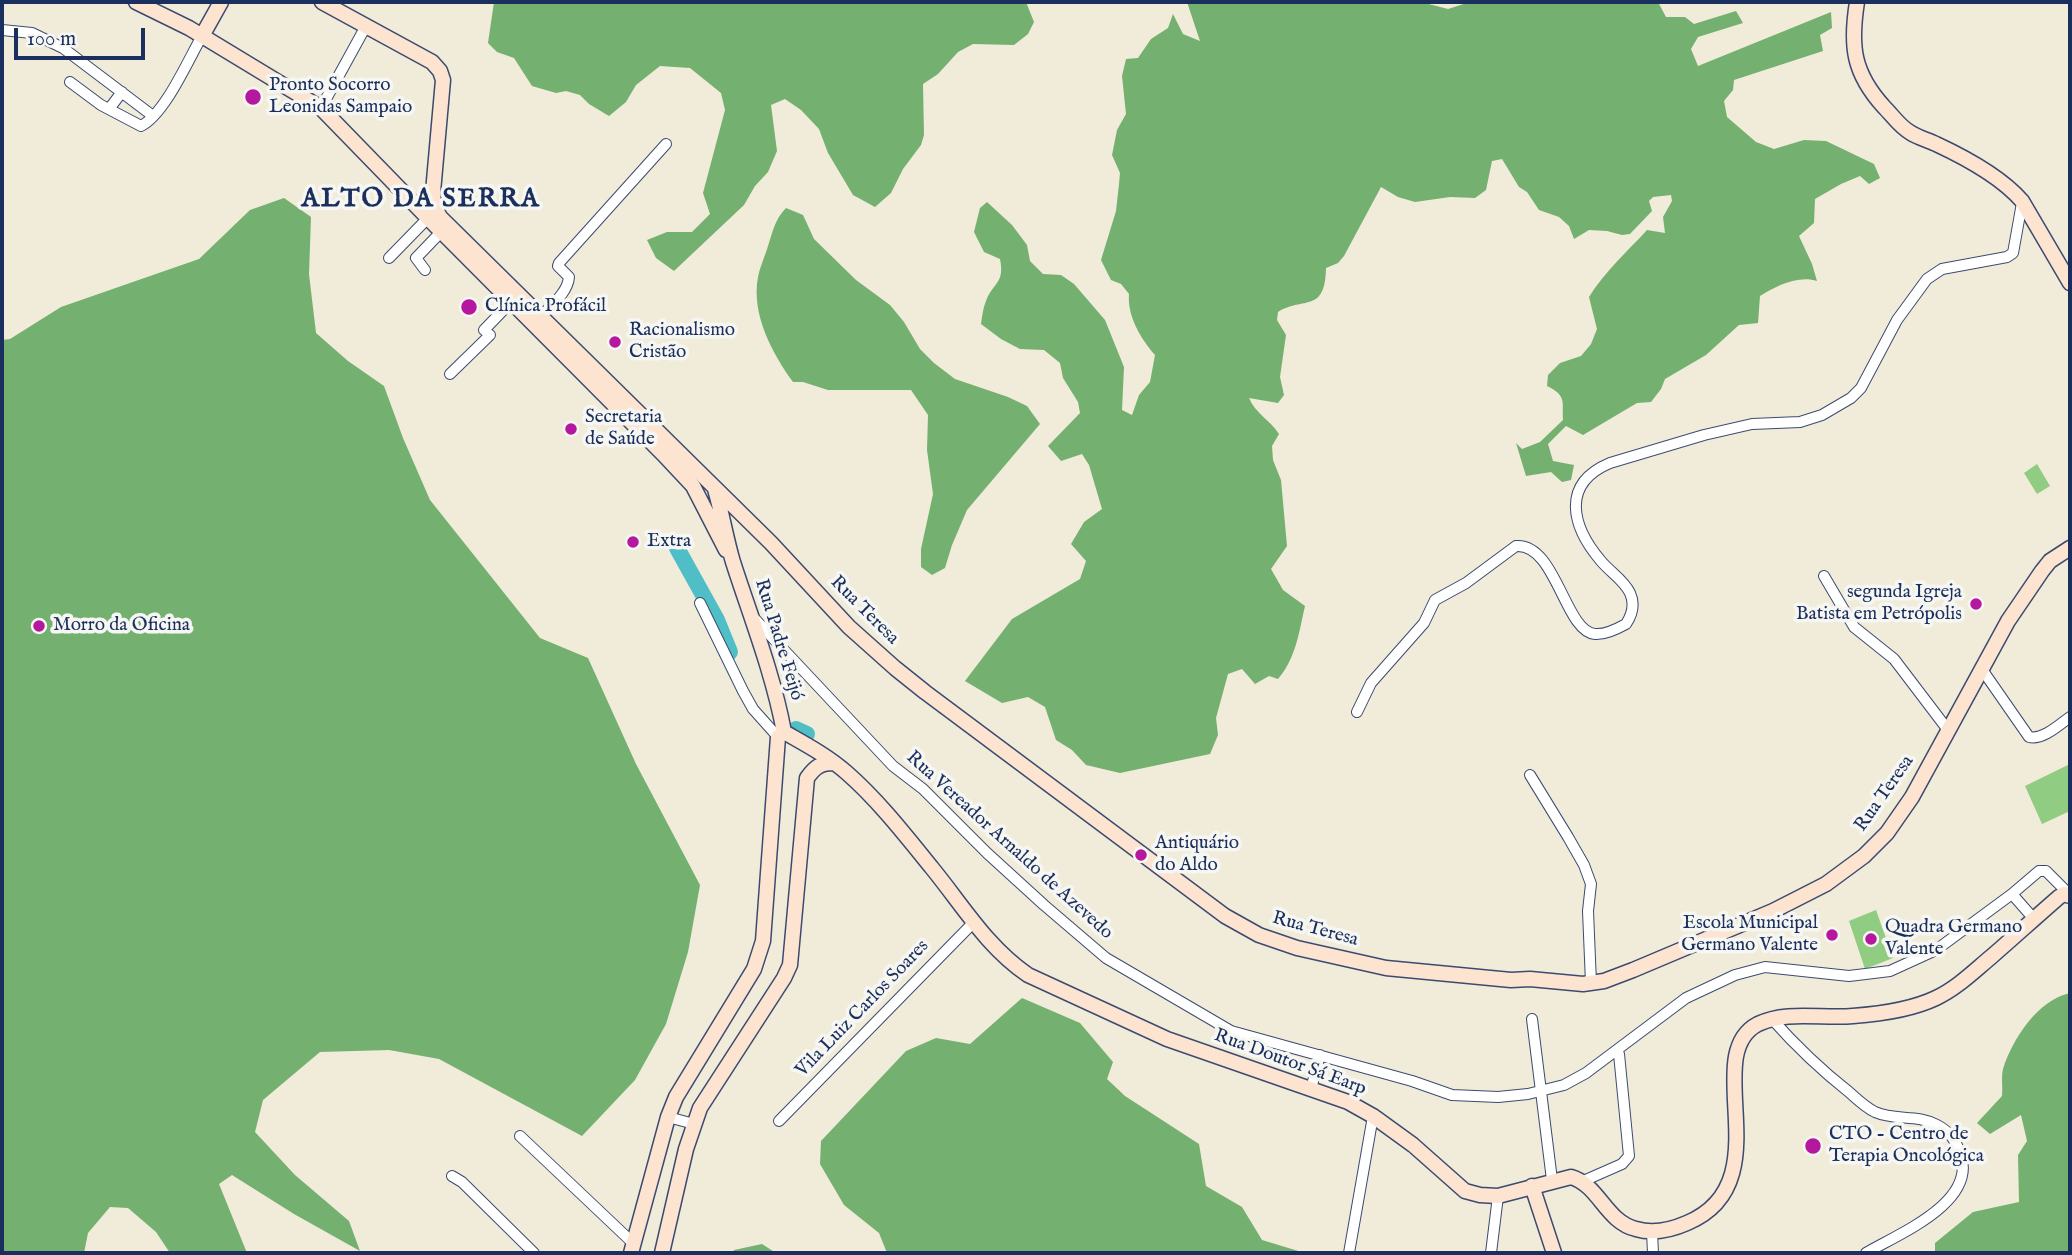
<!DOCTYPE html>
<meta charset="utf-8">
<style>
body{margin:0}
#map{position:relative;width:2072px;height:1255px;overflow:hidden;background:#f1ebd9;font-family:"IM FELL English",serif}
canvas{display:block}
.frame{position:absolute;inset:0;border:4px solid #1b2f5e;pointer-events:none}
.scale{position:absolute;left:14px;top:28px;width:131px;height:32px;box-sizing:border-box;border:4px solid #1b2f5e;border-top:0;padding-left:9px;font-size:21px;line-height:24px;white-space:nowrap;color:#1b2f5e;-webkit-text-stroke:5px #f6f6f2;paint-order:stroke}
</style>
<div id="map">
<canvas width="2072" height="1255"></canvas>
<div class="frame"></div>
<div class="scale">100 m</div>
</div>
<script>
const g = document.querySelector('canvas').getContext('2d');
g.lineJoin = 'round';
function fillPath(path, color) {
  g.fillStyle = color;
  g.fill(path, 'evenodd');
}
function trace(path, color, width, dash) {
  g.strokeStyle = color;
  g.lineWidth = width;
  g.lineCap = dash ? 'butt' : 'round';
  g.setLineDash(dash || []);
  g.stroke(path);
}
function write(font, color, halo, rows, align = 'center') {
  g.font = font + ' "IM FELL English",serif';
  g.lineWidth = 7;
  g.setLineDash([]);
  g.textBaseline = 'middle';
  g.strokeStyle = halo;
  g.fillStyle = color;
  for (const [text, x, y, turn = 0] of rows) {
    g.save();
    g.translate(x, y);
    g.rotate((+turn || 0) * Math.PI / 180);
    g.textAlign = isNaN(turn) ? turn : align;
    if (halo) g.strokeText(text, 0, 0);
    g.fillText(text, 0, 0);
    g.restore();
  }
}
const green = new Path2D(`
 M2037 464 2050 486 2037 494 2024 473Z
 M2070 764V811L2042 824 2025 786Z
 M1876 910 1893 958 1865 969 1849 921Z`);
const forest = new Path2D(`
 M494 2H1026L1034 22 1028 34 1014 45 973 44 958 52 938 74 923 84 924 135 921 145 903 169 891 193 875 207 853 195 828 153 819 129 801 110 785 99 771 105 777 151 768 172 755 186 744 205 674 271 656 258 647 240 667 232H692L710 214 703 193 725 110 721 93 690 68 660 66 636 85 626 102 609 116 589 104 580 95 566 91 556 93 532 86 514 58 497 52 488 43Z
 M1187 2H1421L1448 9 1470 2H1658L1666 17H1685L1694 24 1736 11 1743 23 1698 37 1691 49 1698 66 1831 12 1832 28 1820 35 1823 51 1734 80 1733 90 1724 101 1727 117 1756 142 1774 149 1804 140 1826 141 1874 164 1880 178 1869 184 1860 176 1841 184 1815 199 1814 223 1799 236 1812 264 1817 281C1798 275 1776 286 1760 296L1758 323 1739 325 1706 355 1665 379 1661 389 1651 402 1637 403 1583 435 1566 426 1548 444 1553 461 1574 465 1571 480 1562 482 1551 472 1526 476 1516 443 1522 449 1540 442 1563 420C1562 401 1567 396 1547 386L1548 375 1560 363 1581 356 1591 344 1597 329 1589 297C1605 271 1627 252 1647 230L1665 233 1663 217 1672 201 1671 195 1653 197 1649 201 1652 211 1630 234 1622 235 1607 231 1589 230 1574 239 1569 226 1559 217 1539 210 1527 192 1519 187 1502 159 1492 161 1486 190 1475 198 1450 197 1415 202 1398 197 1381 187 1344 256 1338 263 1326 268C1325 314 1304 296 1278 312L1277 320 1286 335 1280 377 1284 395 1278 403 1249 398C1255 413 1270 420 1279 434L1272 446 1273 460 1281 480 1287 546 1271 569 1283 590 1305 606C1299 632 1296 658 1278 679L1269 676 1255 684 1242 669 1228 674 1216 718 1218 735 1210 754 1120 773 1086 765 1072 750 1056 740 1045 707 1028 697 1002 703 965 681 1012 619 1080 579 1086 561 1071 544 1084 522 1102 509 1089 465 1082 454 1061 461 1048 446 1080 413 1078 402 1063 378 1060 363 1044 350 1020 349 1001 339 981 324C982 317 983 308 986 301 993 282 1005 284 1000 259L984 252 974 232 980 208 987 202 1012 225 1027 245 1030 261 1043 274 1061 275 1074 284 1105 320 1124 367 1122 410 1132 415 1139 395 1150 382 1155 355C1141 339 1127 316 1129 294L1121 284 1111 280 1101 260 1116 211 1119 184 1120 173 1112 155 1117 130 1126 114 1122 76 1126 59 1138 58 1151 39 1168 28 1173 14 1183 34 1200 41Z
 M284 198 311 217 309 274 316 333 348 361 384 386 403 438 430 500 540 638 588 658 636 764 700 885 688 952 666 1024 635 1080 582 1136 439 1059 389 1050 320 1052 263 1100 255 1132 295 1175 349 1221 360 1251 294 1214 232 1175 219 1184 247 1253H170L156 1232 128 1208 110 1207 88 1233 84 1253H2V340L10 339 61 307 199 259 250 210Z
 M786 208 803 215 814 239 856 280 890 305 904 322 920 349 934 363 955 379 1008 397 1027 406 1040 424 967 510 952 545 945 568 932 575 921 567V549L933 494 927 450 928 415 911 390H828L803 382H793C772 353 751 314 758 277 760 267 765 256 768 246 773 231 775 219 786 208Z
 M2070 993V1253H1935V1243L1973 1212 2019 1202 2018 1155 2027 1141 2021 1115 1990 1134 1977 1123 2002 1096C2003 1088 2001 1077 2003 1069 2013 1038 2038 1000 2070 993Z
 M1022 998 1080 1023 1113 1062 1107 1079 1125 1096 1199 1144 1206 1186 1242 1207 1262 1240 1305 1253H887L879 1233 844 1205 820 1164 821 1141 906 1051 936 1038 970 1044Z
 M762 1244 776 1253H733L734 1250Z`);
const river = new Path2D(`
 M677 548 717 620 730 652
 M796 729 807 734`);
const street = new Path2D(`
 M2 30 32 33 63 48 153 116
 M70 82 101 105 141 126C165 114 188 60 202 36
 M321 108 366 26
 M109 109 122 92
 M389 258 428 218
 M425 270 416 258 441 232
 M541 316C552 305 568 292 569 277L558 266 559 263 666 144
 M450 374 490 335 484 330 512 301
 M1824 576 1854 627 1894 659 1948 730
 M700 603 743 691 753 709 778 737 781 734
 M753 617 893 766 923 789 987 853 1044 905 1106 958 1231 1031 1412 1081 1452 1095 1498 1097 1528 1094 1564 1085 1586 1073 1686 998 1735 975 1765 967 1849 976 1890 971 1936 950 2012 894 2039 871H2046L2070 895
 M1981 668 2029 737C2043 740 2059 725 2070 717
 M1357 712 1371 683 1424 623 1435 600 1466 583 1516 546C1556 543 1565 632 1595 634 1605 635 1617 629 1626 624 1632 615 1635 604 1630 593 1624 580 1610 572 1601 561 1572 527 1560 484 1610 463L1704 435 1752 424 1800 422 1822 415 1851 398 1861 388 1897 320 1927 279 1942 269 2007 257 2013 253 2022 203
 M1530 775 1568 837 1584 865 1591 884 1588 911 1591 983
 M2012 894 2034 919
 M1771 1018C1795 1045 1821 1070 1849 1092 1857 1099 1865 1107 1875 1112 1895 1121 1917 1114 1937 1125 1949 1131 1956 1140 1960 1153 1979 1202 1898 1234 1866 1253
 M1532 1019 1552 1180
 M1311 1089 1320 1055
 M668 1117 694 1124
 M779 1121 973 923
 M520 1136 634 1244
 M452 1176 462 1182 534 1253
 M1581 1182 1622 1164 1629 1156 1619 1054
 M1652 1232 1653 1253
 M1349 1253 1373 1116
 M1491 1253 1498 1196`);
const secondary = new Path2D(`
 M136 2 189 28 321 108 428 218 663 454 693 486 726 550
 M322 2 432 62 440 71 443 80 433 192 434 205 440 217 771 543 849 627 895 668 925 692 1225 916 1259 935 1297 948 1386 968 1511 980 1530 979 1583 984 1604 981 1633 970 1773 911 1826 884 1864 856 1887 833 1912 797 2008 621 2042 571 2050 561 2070 548
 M1857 2C1850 46 1853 73 1884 107 1893 116 1900 127 1911 133 1919 138 1928 140 1936 144 1964 157 2002 178 2022 201L2070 283
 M202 36 221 2
 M715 489C722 513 726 539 733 562 751 618 773 673 784 732 805 744 828 756 847 773 878 800 906 836 932 868 963 906 987 947 1028 975L1167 1039 1348 1102 1373 1116 1413 1145 1465 1191 1480 1195 1498 1196 1571 1177C1599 1185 1606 1222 1636 1229 1653 1234 1671 1230 1687 1223 1783 1183 1698 1055 1758 1024 1787 1010 1822 1019 1853 1016 1880 1014 1911 1010 1936 998 1957 988 1973 972 1991 957 2014 937 2036 917 2059 897L2064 894 2070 896
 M1532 1186 1554 1253
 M631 1253 668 1117 676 1097 754 969 763 941 778 737
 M662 1253 686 1149 700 1108 784 978 790 965 807 778C815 767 820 763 834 763`);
const markers = [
 [253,97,9,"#b5179e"],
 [469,307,9,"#b5179e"],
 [615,342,7,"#b5179e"],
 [571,429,7,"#b5179e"],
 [633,542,7,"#b5179e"],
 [1976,604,7,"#b5179e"],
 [39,626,7,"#b5179e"],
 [1141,855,7,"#b5179e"],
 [1832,935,7,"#b5179e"],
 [1871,939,7,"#b5179e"],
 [1813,1146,9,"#b5179e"]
];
const poiNames = [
 ["Pronto Socorro",269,86],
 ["Leonidas Sampaio",269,108],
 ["Clínica Profácil",485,307],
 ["Racionalismo",629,331],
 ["Cristão",629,353],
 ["Secretaria",585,418],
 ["de Saúde",585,440],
 ["Extra",647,542],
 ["segunda Igreja",1962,593,"right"],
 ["Batista em Petrópolis",1962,615,"right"],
 ["Morro da Oficina",53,626],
 ["Antiquário",1155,844],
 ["do Aldo",1155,866],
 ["Escola Municipal",1818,924,"right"],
 ["Germano Valente",1818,946,"right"],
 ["Quadra Germano",1885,928],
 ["Valente",1885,950],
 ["CTO - Centro de",1829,1135],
 ["Terapia Oncológica",1829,1157]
];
const streetNames = [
 ["Rua Teresa",864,611,45],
 ["Rua Padre Feijó",778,640,73],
 ["Rua Teresa",1885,794,-55],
 ["Rua Vereador Arnaldo de Azevedo",1009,846,42],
 ["Rua Teresa",1315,930,15],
 ["Vila Luiz Carlos Soares",863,1009,-46],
 ["Rua Doutor Sá Earp",1290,1063,20]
];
const districtNames = [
 ["ALTO DA SERRA",421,201]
];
fillPath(green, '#90cc81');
fillPath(forest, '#74b06f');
trace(river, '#50bec6', 16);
trace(street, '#3b4b70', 12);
trace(secondary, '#3b4b70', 17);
trace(street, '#fff', 10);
trace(secondary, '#fde4d0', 14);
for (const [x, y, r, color] of markers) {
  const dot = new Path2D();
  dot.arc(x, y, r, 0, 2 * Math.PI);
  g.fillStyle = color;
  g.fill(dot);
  trace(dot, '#f6f6f2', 2.5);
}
write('19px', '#1b2f5e', '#f6f6f2', poiNames, 'left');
write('19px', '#1b2f5e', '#f6f6f2', streetNames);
g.letterSpacing = '2px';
write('bold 26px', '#1b2f5e', '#f6f6f2', districtNames);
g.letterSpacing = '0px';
</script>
